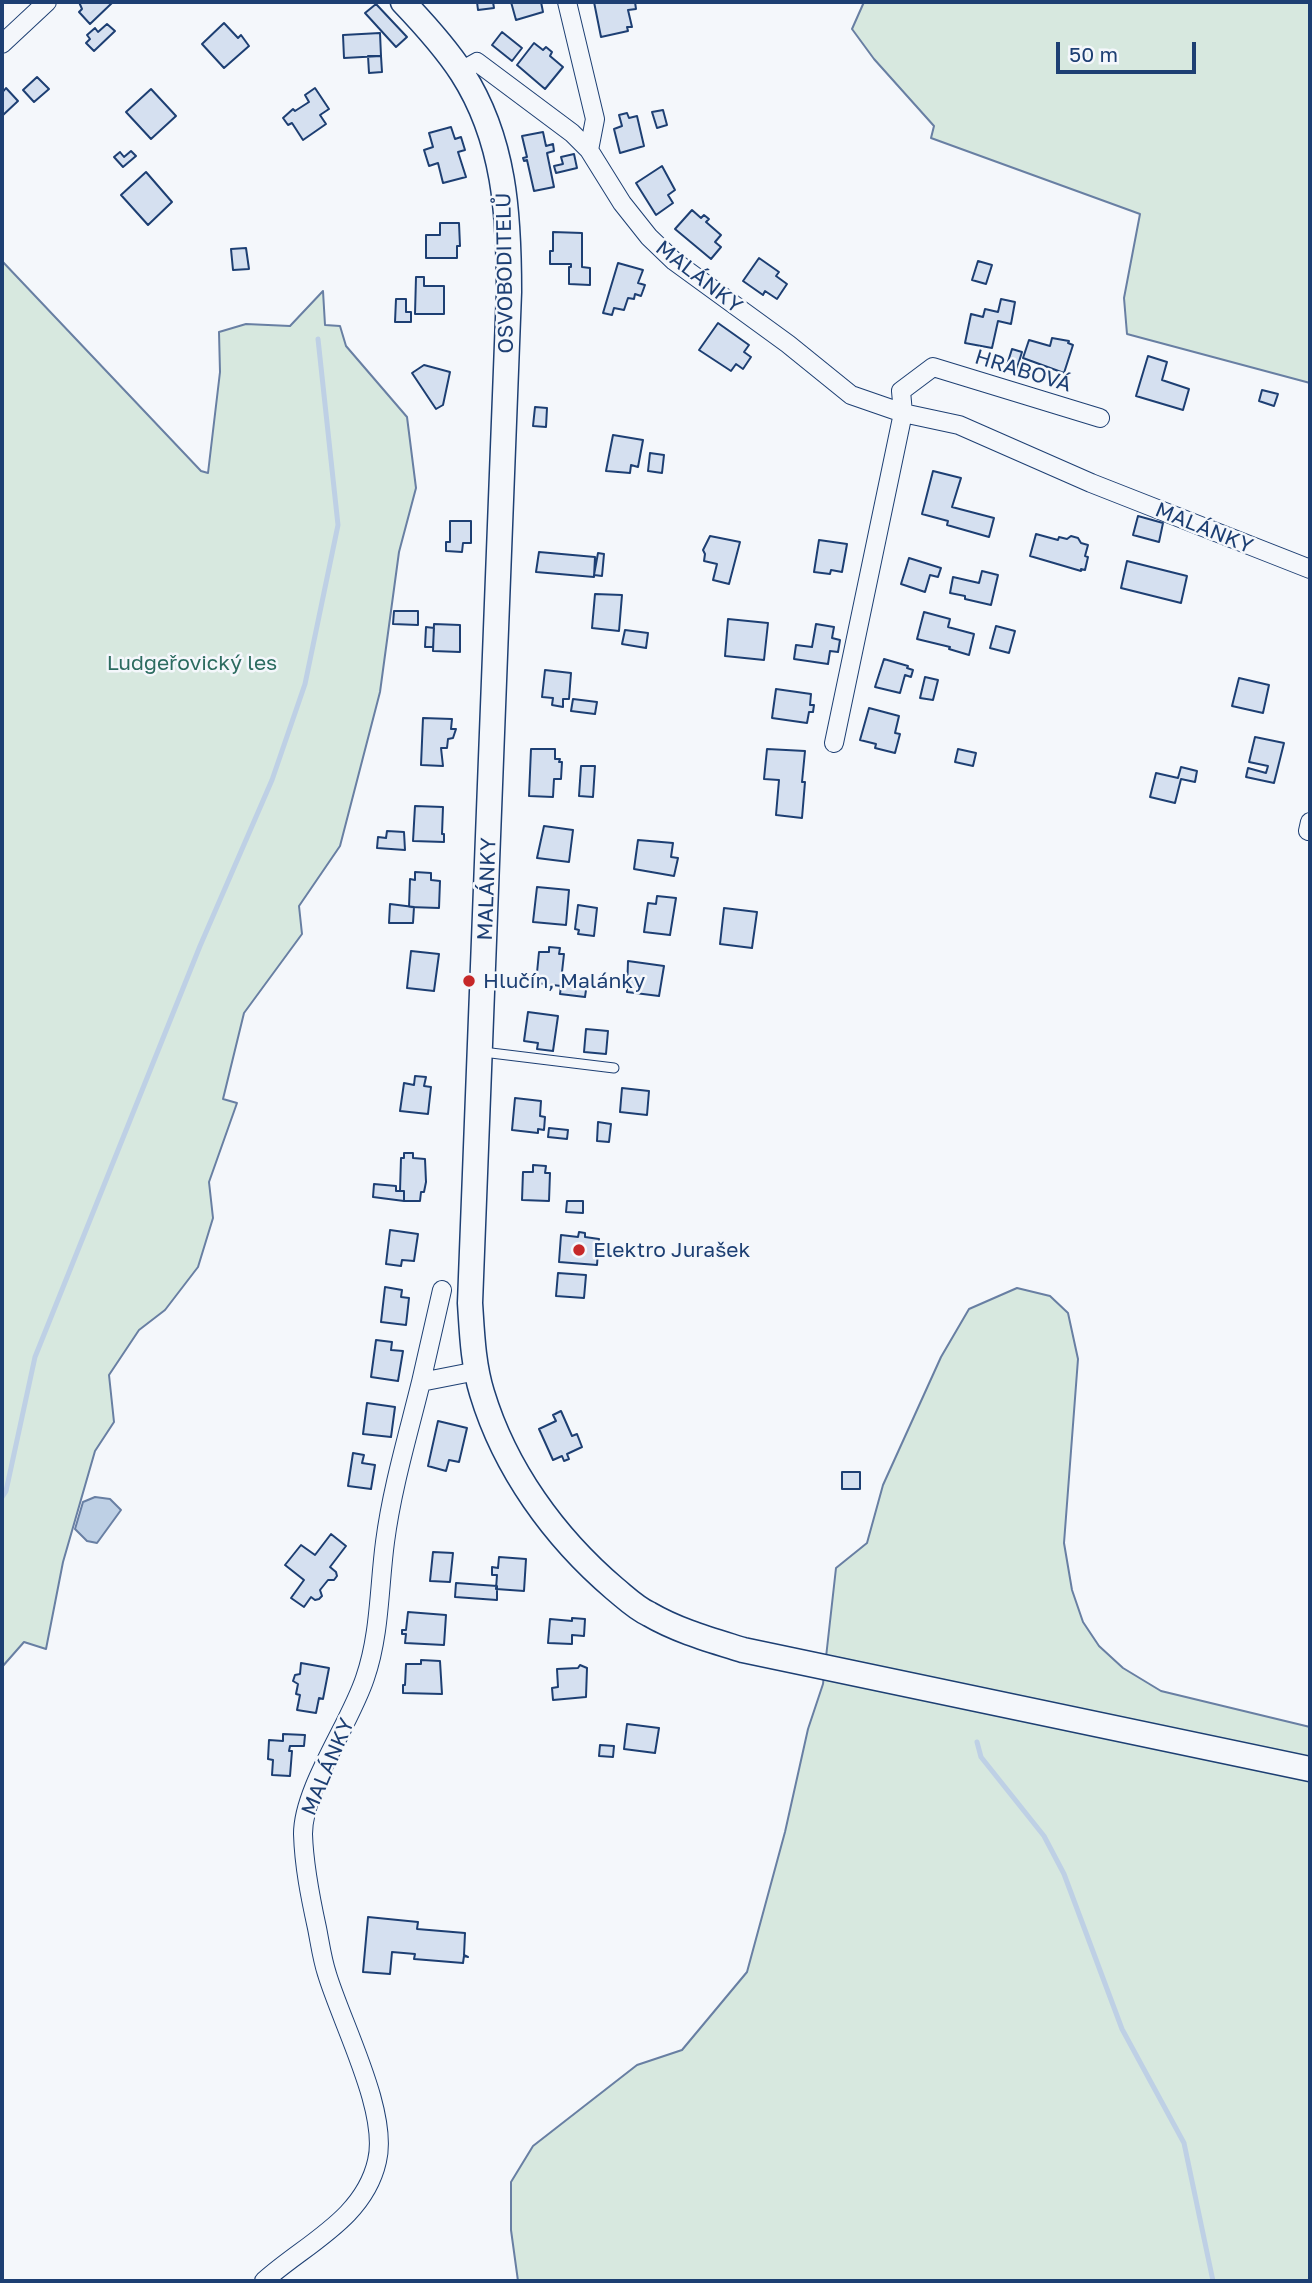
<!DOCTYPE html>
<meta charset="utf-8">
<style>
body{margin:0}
#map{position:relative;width:1312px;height:2283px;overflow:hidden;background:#f4f7fb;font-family:"Golos Text",sans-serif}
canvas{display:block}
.frame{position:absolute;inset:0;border:4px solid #1d3f73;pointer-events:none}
.scale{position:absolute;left:1056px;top:42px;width:140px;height:32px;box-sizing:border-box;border:4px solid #1d3f73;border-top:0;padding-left:9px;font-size:21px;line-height:24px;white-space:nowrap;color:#1d3f73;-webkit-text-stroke:5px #f4f7fb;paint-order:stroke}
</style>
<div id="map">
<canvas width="1312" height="2283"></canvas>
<div class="frame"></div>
<div class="scale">50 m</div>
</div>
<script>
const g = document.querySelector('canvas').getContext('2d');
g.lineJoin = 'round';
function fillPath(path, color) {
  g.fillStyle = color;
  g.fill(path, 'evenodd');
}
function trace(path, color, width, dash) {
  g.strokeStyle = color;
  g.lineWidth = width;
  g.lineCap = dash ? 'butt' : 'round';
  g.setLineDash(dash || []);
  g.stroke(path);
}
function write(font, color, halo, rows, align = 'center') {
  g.font = font + ' "Golos Text",sans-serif';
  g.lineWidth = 5;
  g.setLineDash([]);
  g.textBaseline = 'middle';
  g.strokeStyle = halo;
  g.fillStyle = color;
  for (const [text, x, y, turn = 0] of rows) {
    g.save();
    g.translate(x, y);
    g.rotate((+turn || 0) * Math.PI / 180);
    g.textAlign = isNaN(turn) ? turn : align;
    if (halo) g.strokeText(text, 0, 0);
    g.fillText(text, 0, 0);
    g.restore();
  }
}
const green = new Path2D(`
 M864 2H1310V383L1127 334 1124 298 1140 214 931 138 934 126 874 59 852 29Z
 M2 261 201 471 208 473 220 372 219 332 246 324 290 326 323 291 325 325 340 326 346 346 407 417 416 488 399 552 380 692 340 846 299 906 302 934 244 1013 223 1099 237 1103 209 1182 213 1218 198 1267 165 1310 139 1330 109 1375 114 1422 95 1451 63 1562 46 1649 24 1642 2 1667Z
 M1017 1288 1050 1296 1068 1313 1078 1359 1064 1543 1072 1590 1083 1622 1099 1646 1123 1668 1161 1691 1310 1727V2281H518L511 2230V2182L533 2146 637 2065 682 2050 747 1972 785 1832 808 1729 823 1684 836 1568 867 1543 883 1485 941 1357 969 1309Z`);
const water = new Path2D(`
 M95 1497 110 1499 121 1510 97 1543 87 1541 75 1529 83 1502Z`);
const stream = new Path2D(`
 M2 1497 6 1491 35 1357 200 946 272 780 305 684 338 525 318 339
 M977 1742 981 1757 1044 1836 1064 1874 1122 2029 1184 2143 1213 2281`);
const building = new Path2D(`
 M79 2H113L90 24 79 12 82 9Z
 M477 2H493L494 8 478 10Z
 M511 2H541L543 12 516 20Z
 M594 2H635L636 9 628 10 632 27H627L628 31 601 37Z
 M376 4 407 37 396 47 365 13Z
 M224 23 238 38 241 35 249 46 224 68 202 44Z
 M107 24 115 31 94 51 86 43 90 39 87 35 95 28 98 32Z
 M502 32 522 48 512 61 492 45Z
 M380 33 381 56 344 58 343 35Z
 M534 43 543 50 546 47 552 52 550 56 563 67 545 89 517 65Z
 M368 56H381L382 72 369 73Z
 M37 77 49 89 34 102 23 90Z
 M6 88 18 101 2 116V93Z
 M315 88 329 109 320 115 326 124 303 140 292 123 288 125 283 118 293 109 295 111 309 102 305 95Z
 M151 89 176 116 151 139 126 112Z
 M663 110 667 125 657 128 652 112Z
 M627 113 629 118 637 116 644 146 620 153 614 129 622 126 619 115Z
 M451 127 455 139 461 137 465 150 458 152 466 177 443 183 438 163 429 166 424 150 433 147 429 133Z
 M543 132 546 146 553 144 554 151 547 153 554 187 534 191 527 160 524 161 523 158 527 157 522 136Z
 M131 151 136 156 123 167 114 157 120 152 124 157Z
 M574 154 577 168 556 173 554 166 563 164 561 157Z
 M662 166 675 190 668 195 673 203 656 215 636 183Z
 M146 172 172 202 148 225 121 195Z
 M692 210 701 218 704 215 709 219 706 222 721 235 715 242 721 247 711 259 675 229Z
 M440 223H459L460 246H457V258H426V235H440Z
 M553 232 582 233V267L590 268V285L569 284V267H571V264H550V251H553Z
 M246 248 249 269 233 270 231 249Z
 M759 258 779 272 776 276 787 284 777 299 765 291 763 295 743 281Z
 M978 261 992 265 986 284 972 280Z
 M618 263 643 270 638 283 645 285 641 296 635 294 634 299 628 298 624 310 614 308 612 315 603 313Z
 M416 277H424V286H444V314H415Z
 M396 299H406V312H411V322H395Z
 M1001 299 1015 302 1011 324 998 321 992 348 965 343 971 314 983 317 985 309 998 312Z
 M718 323 749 345 744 352 751 357 743 369 736 364 731 371 699 350Z
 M1052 338 1069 341 1068 343 1073 345 1064 373 1023 358 1029 340 1050 346Z
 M1012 349 1022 352 1016 371 1006 368Z
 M1148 356 1167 362 1162 380 1189 389 1183 410 1136 396Z
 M424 365 450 372 443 405 436 409 412 373Z
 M1262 390 1278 394 1274 406 1259 401Z
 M535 407 547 408 546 427 533 426Z
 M613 435 643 440 638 467 631 465 630 473 606 471Z
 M650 453 664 455 662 473 648 471Z
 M933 471 961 478 952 507 994 518 989 537 947 525 948 521 922 514Z
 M1138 516 1163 523 1159 542 1133 535Z
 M450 521H471V543H463L462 552 446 551V542H450Z
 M1036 534 1058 540 1059 537 1067 539 1071 536 1078 538 1081 543 1088 545 1085 556 1088 557 1085 570 1081 569V571L1030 556Z
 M710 536 740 542 729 584 713 580 717 564 704 561 705 554 703 550Z
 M819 540 847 544 842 572 831 570 830 574 814 572Z
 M539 552 595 557 594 577 536 572Z
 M598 553 604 554 602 576 594 575Z
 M909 558 941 568 938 577 930 575 925 592 901 584Z
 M1127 561 1187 576 1181 603 1121 588Z
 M982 571 998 575 991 605 965 599V596L950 593 953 577 979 583Z
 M595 594 622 595 619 631 592 628Z
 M394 611H418V625L393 624Z
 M924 612 950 619 948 627 974 634 969 655 949 649 950 647 917 639Z
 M728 619 768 623 764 660 725 656Z
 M434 624 460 625V652L433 651Z
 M816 624 834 627 832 638 840 640 838 652 830 651 828 664 794 659 796 645 812 647Z
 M996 626 1015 631 1009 653 990 648Z
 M426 627 434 628 433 647H425Z
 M625 630 648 633 646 648 622 644Z
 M884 659 908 666 907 668 913 670 911 677 905 675 900 693 875 687Z
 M545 670 571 673 569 699H563V707L552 705 553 698 542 697Z
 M925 677 938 680 933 700 920 698Z
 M1239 678 1269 685 1263 713 1232 706Z
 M776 689 811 694 810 705H814L813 712H809L807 723 772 718Z
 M573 699 597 702 595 714 571 711Z
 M869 708 899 716 895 733 900 734 895 753 875 748 876 744 860 740Z
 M423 718 452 719 451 729H456L453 738 448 739 447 748H441L443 766 421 765Z
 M1255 737 1284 743 1274 783 1246 777 1248 768 1266 773 1268 766 1249 762Z
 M531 749H555V759H560L559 762H562L561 779H554L553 797 529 796Z
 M767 749 805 751 802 782H805L802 818 776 815 779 780 764 779Z
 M958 749 976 753 973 766 955 762Z
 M581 766H595L593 797 579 796Z
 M1181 767 1197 771 1195 782 1181 779 1175 803 1150 797 1156 773 1178 778Z
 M415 806 443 807 442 834H444V842L413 841Z
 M544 826 573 830 569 862 537 858Z
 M387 831 404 832 405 850 377 848 378 837 386 838Z
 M638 840 673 843 671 857 678 858 674 876 634 869Z
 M415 872 431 873V880L440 881 439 908 409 907 410 879 415 880Z
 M537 887 569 890 566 925 533 922Z
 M657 896 676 898 670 935 644 932 648 903 656 904Z
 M390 904 414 907 413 923H389Z
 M578 905 597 908 594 936 578 934 579 930 575 929Z
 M724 908 757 912 752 948 720 944Z
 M549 947 560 948 559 954H564L561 981 587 983 585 997 560 994 561 986 536 983 539 952H549Z
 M411 951 439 954 434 991 407 988Z
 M628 961 664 966 659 996 627 992Z
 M528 1012 558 1016 553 1051 537 1049 538 1043 524 1041Z
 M586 1029 608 1031 606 1054 584 1052Z
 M415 1076 426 1077 424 1086 431 1087 428 1114 400 1111 404 1083 414 1085Z
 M622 1088 649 1091 647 1115 620 1112Z
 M515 1098 541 1101 540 1116 545 1117 544 1130 538 1129V1133L512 1130Z
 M598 1122 611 1124 609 1142 597 1141Z
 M549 1128 568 1130 567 1139 548 1137Z
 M404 1153H413V1158L425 1159 426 1182 424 1192H421L420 1201H404V1191H400L401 1158H404Z
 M533 1165 546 1166 545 1173H550L549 1201 522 1200 523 1172H533Z
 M374 1184 396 1186V1191H404V1201L373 1197Z
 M567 1201H583V1213L566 1212Z
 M390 1230 418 1234 414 1261 402 1260 401 1266 386 1264Z
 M579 1232 585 1233V1237L599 1239 597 1265 559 1262 561 1235 578 1237Z
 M558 1273 586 1275 584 1298 556 1296Z
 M385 1287 402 1290 401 1297 409 1298 406 1325 381 1322Z
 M376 1340 392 1342 391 1350 403 1351 398 1381 371 1377Z
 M367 1403 395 1407 391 1437 363 1434Z
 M561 1411 572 1436 577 1434 582 1447 567 1454 569 1459 564 1461 562 1456 553 1460 539 1429 556 1421 553 1415Z
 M438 1421 467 1428 459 1462 449 1460 446 1471 428 1466Z
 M353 1453 364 1455 362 1463 375 1465 371 1489 348 1486Z
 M842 1472H860V1489H842Z
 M331 1534 346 1546 330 1567 336 1572 337 1576 334 1580H328L320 1590 322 1596 319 1599 315 1600 311 1597 304 1607 291 1598 304 1580 285 1565 301 1545 315 1555Z
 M433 1552 453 1553 450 1582 430 1581Z
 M499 1557 526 1559 524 1591 496 1589 497 1575H492V1567L498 1568Z
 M456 1583 497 1586V1600L455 1597Z
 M408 1612 446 1615 444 1645 405 1643 406 1634H402V1630H406Z
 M572 1618 585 1619 584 1636 572 1635V1644L548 1643 550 1619 572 1621Z
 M421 1660 440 1661 442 1694 403 1693V1685H405L406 1664H421Z
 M301 1663 329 1668 323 1699 319 1698 316 1713 297 1710 300 1695 296 1694 298 1684 293 1681 295 1675 300 1674Z
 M580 1665 587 1668 586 1697 553 1700 552 1688 558 1687 557 1669 578 1668Z
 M627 1724 659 1728 655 1753 624 1749Z
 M283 1734 305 1735 304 1746H290L289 1751H292L290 1776 272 1775 273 1760 268 1759 269 1740 283 1741Z
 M600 1745 614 1746 613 1757 599 1756Z
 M368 1917 418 1922 417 1929 465 1933 464 1955 468 1957 464 1956 463 1963 414 1959 415 1954 392 1952 390 1974 363 1972Z`);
const lane = new Path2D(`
 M483 1052 614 1068`);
const street = new Path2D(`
 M567 2 595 119 589 150
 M2 44 47 2
 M461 71 477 62 572 133 589 150 622 203 649 237 674 261 788 344 851 395 903 413 834 743
 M1100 418 933 367 901 391 903 413 959 425 1091 483 1310 569
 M1308 831 1310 822
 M421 1382 442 1290
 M264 2281C305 2244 364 2219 377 2161 389 2112 342 2024 327 1974 322 1959 320 1943 317 1928 310 1896 304 1866 303 1834 303 1788 350 1724 365 1678 380 1635 379 1587 385 1542 392 1488 408 1435 421 1382L477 1371`);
const secondary = new Path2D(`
 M403 2C424 24 445 47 462 73 505 140 509 215 509 292L470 1303C472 1333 473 1364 482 1393 505 1469 554 1537 615 1589 626 1598 636 1608 649 1614 678 1631 711 1640 743 1650L1310 1769`);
const markers = [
 [469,981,7,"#c62828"],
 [579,1250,7,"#c62828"]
];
const streetNames = [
 ["OSVOBODITELŮ",505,273,-91],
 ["MALÁNKY",699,277,38],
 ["HRABOVÁ",1023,371,17],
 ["MALÁNKY",1204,528,22],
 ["MALÁNKY",487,889,-88],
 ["MALÁNKY",328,1767,-67]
];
const parkNames = [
 ["Ludgeřovický les",192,663]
];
const poiNames = [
 ["Hlučín, Malánky",483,981],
 ["Elektro Jurašek",593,1250]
];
fillPath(green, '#d7e8df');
trace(green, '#687fa3', 2);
fillPath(water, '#bed0e5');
trace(water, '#687fa3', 2);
trace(stream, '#bed0e5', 5);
fillPath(building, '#d5e0f0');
trace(building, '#1d3f73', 2);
trace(lane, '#1d3f73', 11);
trace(street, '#1d3f73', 20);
trace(secondary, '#1d3f73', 27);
trace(lane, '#f4f7fb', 9);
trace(street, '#f4f7fb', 18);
trace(secondary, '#f4f7fb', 24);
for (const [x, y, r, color] of markers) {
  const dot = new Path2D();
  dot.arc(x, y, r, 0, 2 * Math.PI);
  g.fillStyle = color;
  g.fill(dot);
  trace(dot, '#f4f7fb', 2.5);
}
write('21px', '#1d3f73', '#f4f7fb', streetNames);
write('21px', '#2c6c60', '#f4f7fb', parkNames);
write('21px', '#1d3f73', '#f4f7fb', poiNames, 'left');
</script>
